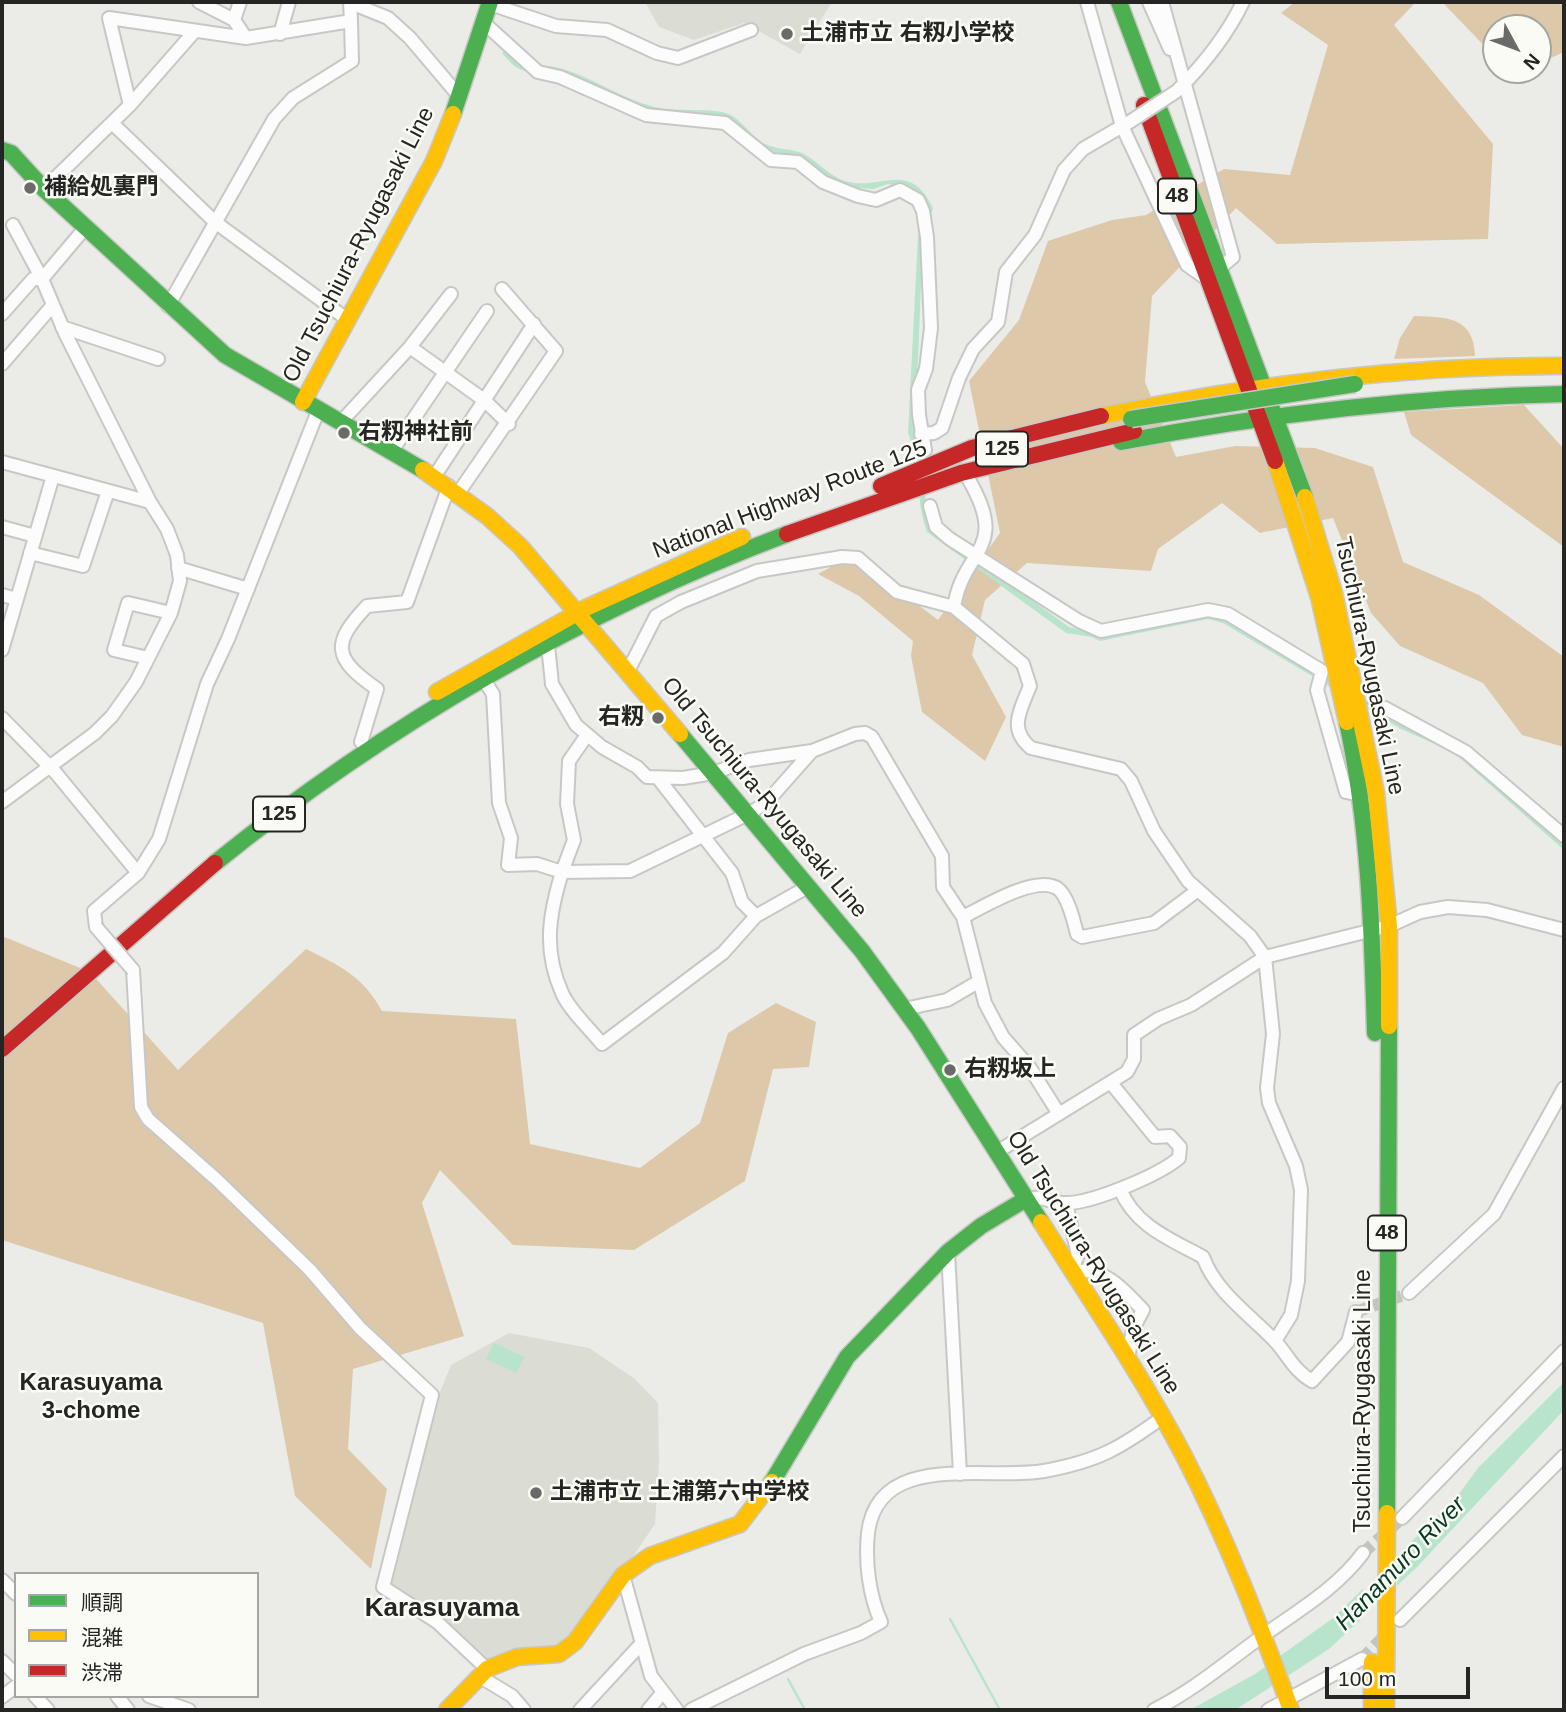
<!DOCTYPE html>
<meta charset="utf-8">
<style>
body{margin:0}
#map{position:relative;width:1566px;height:1712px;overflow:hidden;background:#ebece8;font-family:Arial,"Noto Sans JP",sans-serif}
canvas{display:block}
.frame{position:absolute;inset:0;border:4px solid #252624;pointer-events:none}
.legend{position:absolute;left:14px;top:1572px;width:245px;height:126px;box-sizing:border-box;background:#f9fbf4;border:2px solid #a4a6a1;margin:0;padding:9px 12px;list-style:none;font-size:21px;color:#252624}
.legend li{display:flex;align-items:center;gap:14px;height:35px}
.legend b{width:35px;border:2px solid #a4a6a1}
.north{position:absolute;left:1482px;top:14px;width:70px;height:70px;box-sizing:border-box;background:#f9fbf4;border:2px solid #a4a6a1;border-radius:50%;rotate:131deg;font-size:19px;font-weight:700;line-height:28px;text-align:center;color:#252624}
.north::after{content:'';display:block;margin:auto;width:24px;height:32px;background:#6a6b69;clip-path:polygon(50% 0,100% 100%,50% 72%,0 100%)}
.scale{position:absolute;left:1325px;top:1667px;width:145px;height:32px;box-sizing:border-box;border:4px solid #252624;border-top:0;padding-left:9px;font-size:21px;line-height:24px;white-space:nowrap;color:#252624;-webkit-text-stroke:5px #f9fbf4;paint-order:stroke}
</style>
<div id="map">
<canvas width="1566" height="1712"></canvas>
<div class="frame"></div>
<ul class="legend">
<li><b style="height:9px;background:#4caf50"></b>順調</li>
<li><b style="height:9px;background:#ffc107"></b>混雑</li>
<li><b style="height:9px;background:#c62828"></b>渋滞</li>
</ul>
<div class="north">N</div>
<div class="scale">100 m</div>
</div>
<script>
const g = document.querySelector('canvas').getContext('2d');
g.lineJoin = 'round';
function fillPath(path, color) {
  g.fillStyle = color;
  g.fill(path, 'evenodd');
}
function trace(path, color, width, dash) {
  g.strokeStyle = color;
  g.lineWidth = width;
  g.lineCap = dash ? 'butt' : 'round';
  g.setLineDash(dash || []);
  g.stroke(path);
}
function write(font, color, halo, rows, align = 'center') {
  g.font = font + ' Arial,"Noto Sans JP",sans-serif';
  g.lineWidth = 5;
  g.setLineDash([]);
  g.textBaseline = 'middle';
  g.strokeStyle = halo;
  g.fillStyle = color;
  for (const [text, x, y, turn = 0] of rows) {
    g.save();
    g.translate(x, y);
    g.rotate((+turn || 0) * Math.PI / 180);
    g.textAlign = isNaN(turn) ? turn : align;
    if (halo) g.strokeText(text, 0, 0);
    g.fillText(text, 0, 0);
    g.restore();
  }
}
const built = new Path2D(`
 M645 2H832L800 54 744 23 694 40 659 27Z
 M509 1333 589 1348 635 1379 658 1403 659 1462 655 1524 575 1642 494 1668 390 1584 440 1392 451 1365Z`);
const forest = new Path2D(`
 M1295 2H1416L1394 25 1493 144 1488 239 1277 244 1236 208 1152 296 1145 382 1176 457 1235 446 1315 448 1373 467 1403 562 1479 595 1564 657V747L1522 735 1483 683 1400 646 1371 613 1333 518 1260 533 1222 503 1158 549 1151 571 1027 563 985 600 972 655 1006 717 985 761 922 712 911 656 913 641 859 596 818 574 853 555 938 620 1000 533 969 381 1019 320 1048 241 1112 220 1146 215 1224 169 1290 175 1328 45 1281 13Z
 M1442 2H1564V52L1538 64V28H1496V58Z
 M1414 316C1447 317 1474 317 1475 356L1394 359 1400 338Z
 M1524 405 1564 449V547L1411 435 1404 412Z
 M2 936 90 972 178 1070 306 949C340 966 363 976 382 1011L516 1019 530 1144 640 1168 700 1123 728 1033 776 1003 816 1022 809 1067 773 1069 745 1181 634 1250 513 1245 440 1170 422 1203 464 1336 353 1369 348 1449 387 1489 371 1569 295 1496 263 1323 2 1240Z`);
const water = new Path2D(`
 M508 48C526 73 536 61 563 69 593 78 621 98 651 106 676 113 703 107 726 113 740 117 751 136 763 143 775 150 792 148 804 154 819 162 829 176 845 181 880 192 909 158 933 208L923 237 915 432C928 463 920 498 933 529L1069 627 1085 631 1208 613 1227 617 1404 723 1451 746 1564 841V850L1453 752 1401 729 1223 623 1208 619 1100 641 1092 637 1066 633 927 532C915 500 921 465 908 433L918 236 926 210 900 186 888 184 873 189 843 187 825 179 800 159 762 150 726 120 648 112 539 69C520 74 514 67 502 53Z
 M494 1343 525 1357 516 1373 486 1359Z
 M1564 1382V1410L1417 1567 1329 1649 1235 1710H1190L1255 1674 1333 1618 1456 1498 1478 1468Z`);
const pier = new Path2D(`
 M1397 1551V1591L1363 1622V1584Z`);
const stream = new Path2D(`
 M950 1619 1000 1710
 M788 1679 805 1710`);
const streetTunnel = new Path2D(`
 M1353 689 1385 708
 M1356 1312 1409 1293
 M1363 1553 1402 1518
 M1362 1659 1387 1633`);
const street = new Path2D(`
 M199 2 234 20 246 38 351 21 350 2
 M1087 2 1122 126 1187 265 1207 279
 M1149 2 1170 49
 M1162 2 1233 257 1220 268
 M351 3 388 18 410 38 460 97
 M490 4 556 26 607 30 657 53 678 58 751 30
 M234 20 240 2
 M484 23 538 72 560 77 646 115 725 123 771 160 798 162 823 182 858 196 876 200 900 190 918 200 923 211 927 237 931 328 926 369 918 390 919 415 925 450
 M280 34 289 2
 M1179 89C1206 62 1227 35 1243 2
 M130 105 194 32
 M112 123 215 222 348 320
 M44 189 130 105 109 18 246 38
 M168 306 274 119 293 98 352 61 351 21
 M2 314 33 279H42L85 228
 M62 327 158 359
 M410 347 484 400 509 424
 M2 364 53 305
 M340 423 410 347 451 294
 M921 434 934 433 942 428 959 378 973 349 998 322 1006 272 1035 235 1064 170 1083 149 1131 121
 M391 452 487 311
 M2 462 150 502
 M434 477 534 324
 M969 480C1010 551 963 548 954 607L1023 664 1030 686C1020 711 1008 729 1031 748L1121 769 1131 781 1154 831 1188 881 1250 936 1265 957 1273 1034 1267 1088 1269 1103 1296 1166 1301 1190 1298 1281 1291 1315 1275 1341
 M459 492 556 351 502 289
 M930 506 936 527 950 539 1079 621 1101 631 1208 610 1228 614 1322 671 1317 690 1346 792 1360 795
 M2 527 35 536
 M30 553 83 566 108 491
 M178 568 248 589
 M2 595 17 599
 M548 645 552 684 576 725 602 747 637 767 647 777 683 778 713 773 749 760 812 751 855 734 865 733 872 737 942 856 943 887 963 917 985 1003 1003 1037 1030 1068 1059 1114
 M2 650 53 476
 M148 658 114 650 128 603 171 613
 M628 671 656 616 681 602 757 571 842 557 858 558 897 592 954 607
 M484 680 493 694 499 803 511 838 508 865 537 864 562 872 574 840 567 804 569 761 587 735
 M1385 708 1466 752 1564 836
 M2 718 55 772 138 873
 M361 742 377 689C332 658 332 643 367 606L407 602 449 486
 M658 778 732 873 742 902 756 916
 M2 802 95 733 112 716 136 682 171 613 180 581 177 555 167 529 150 502 65 333 42 279 13 225
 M809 886 756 916 723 953 602 1044C590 1029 570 1011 562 993 543 950 549 915 562 872L630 871 748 814 766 803 812 751
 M963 917C983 907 1035 875 1057 888 1068 895 1074 922 1077 934L1082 937 1154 923 1198 890
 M96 927 94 911 138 873 159 839 207 684 228 639 318 411
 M133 970 141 1107 148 1119 217 1180 310 1270 360 1328 432 1395 383 1587 437 1622 487 1669
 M904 1009 947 1000 978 982
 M997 1152 1127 1072 1134 1059V1035L1158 1019 1191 1005 1265 957 1389 926 1420 912 1448 907 1487 910 1564 930
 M1120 1189C1135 1226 1170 1239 1203 1257 1216 1292 1249 1314 1275 1341 1288 1355 1294 1371 1312 1381L1348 1342 1356 1312
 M1026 1199C1044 1195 1047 1202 1063 1203 1089 1205 1159 1175 1179 1158L1180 1147 1170 1136 1155 1137 1111 1083
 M1066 1203 1078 1255 1071 1271C1105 1267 1121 1287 1143 1310L1133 1329 1128 1359
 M948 1252 960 1474
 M1409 1293 1494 1214 1564 1088
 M1402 1518 1564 1351
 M623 1575 651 1676 677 1710
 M2 1580 16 1594
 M1400 1620 1564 1456
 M2 1661 16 1675
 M479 1676 512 1696 524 1710
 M35 1696 48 1710
 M117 1696 128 1710
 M149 1696 189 1710
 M2 1697 16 1686
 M580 1710 641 1644
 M648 1710 663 1692
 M691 1710 804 1654 861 1633 881 1622C869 1595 865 1562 868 1533 878 1450 986 1481 1044 1471 1098 1461 1119 1449 1163 1417
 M1154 1710C1196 1689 1227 1661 1264 1635 1299 1610 1337 1588 1363 1553
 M1268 1710 1362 1659`);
const fast = new Path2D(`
 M1119 2 1305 497
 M453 114 490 2
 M2 150 11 153 44 189 225 355 423 470
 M1121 442C1268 414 1414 397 1564 394
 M1347 722C1369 824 1372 929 1375 1033
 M680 734 862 951 918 1028 1041 1222
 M215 863C384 726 583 611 787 534
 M772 1482 847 1357 948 1252 981 1226 1026 1199
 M1387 1513 1389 1026`);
const slow = new Path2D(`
 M303 402 434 161 453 114
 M1101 416C1254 384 1407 365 1564 366
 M1275 461 1319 597 1347 722
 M423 470 487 516 520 546 680 734
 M1305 497 1334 593 1376 793 1389 926V1026
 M437 692 586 608 742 537
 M1041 1222C1089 1298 1141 1374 1183 1454 1226 1537 1259 1623 1291 1710
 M1372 1662V1710
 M447 1710 487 1669 517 1657 559 1654 575 1642 623 1575 650 1556 740 1524 772 1482
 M1386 1710 1387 1513`);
const jam = new Path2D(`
 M1144 105 1275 461
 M881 486 972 448 1101 416
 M787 534 961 473 1134 431
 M2 1049 215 863`);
const streetBridge = new Path2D(`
 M1131 121 1177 91
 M96 927 133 970`);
const fastBridge = new Path2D(`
 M1131 419 1355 384`);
const markers = [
 [787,34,7,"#6a6b69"],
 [30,188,7,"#6a6b69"],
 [344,433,7,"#6a6b69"],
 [658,718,7,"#6a6b69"],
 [950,1070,7,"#6a6b69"],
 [536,1493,7,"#6a6b69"]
];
const shields = [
 [1177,196,38],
 [1002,449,52],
 [279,814,52],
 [1387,1233,38]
];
const shieldNames = [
 ["48",1177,196],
 ["125",1002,449],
 ["125",279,814],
 ["48",1387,1233]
];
const poiNames = [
 ["土浦市立 右籾小学校",801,34],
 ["補給処裏門",44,188],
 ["右籾神社前",358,433],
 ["右籾",644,718,"right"],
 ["右籾坂上",964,1070],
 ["土浦市立 土浦第六中学校",550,1493]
];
const streetNames = [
 ["Old Tsuchiura-Ryugasaki Line",359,245,-63],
 ["National Highway Route 125",790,500,-21],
 ["Tsuchiura-Ryugasaki Line",1369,666,78],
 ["Old Tsuchiura-Ryugasaki Line",764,798,50],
 ["Old Tsuchiura-Ryugasaki Line",1093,1263,58],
 ["Tsuchiura-Ryugasaki Line",1364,1401,-90]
];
const neighbourhoodNames = [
 ["Karasuyama",91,1383],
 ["3-chome",91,1411]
];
const waterNames = [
 ["Hanamuro River",1401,1564,-46]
];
const quarterNames = [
 ["Karasuyama",442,1609]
];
fillPath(built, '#dbddd4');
fillPath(forest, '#ddc8aa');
fillPath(water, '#b8e4cb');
fillPath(pier, '#ebece8');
trace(stream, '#b8e4cb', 2.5);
trace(streetTunnel, '#c3c4c1', 12, [12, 6]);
trace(street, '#c7c8c5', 16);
trace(fast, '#c7c8c5', 19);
trace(slow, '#c7c8c5', 19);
trace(jam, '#c7c8c5', 19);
trace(street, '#fcfcfc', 12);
trace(fast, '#4caf50', 16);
trace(slow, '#ffc107', 16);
trace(jam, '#c62828', 16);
trace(streetBridge, '#c7c8c5', 16, []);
trace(fastBridge, '#c7c8c5', 19, []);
trace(streetBridge, '#fcfcfc', 12);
trace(fastBridge, '#4caf50', 16);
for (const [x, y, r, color] of markers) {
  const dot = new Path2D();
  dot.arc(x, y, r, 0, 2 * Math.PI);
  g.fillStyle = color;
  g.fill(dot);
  trace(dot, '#f9fbf4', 2.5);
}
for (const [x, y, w] of shields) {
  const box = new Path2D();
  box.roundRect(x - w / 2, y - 17.5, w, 35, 5);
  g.fillStyle = '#f9fbf4';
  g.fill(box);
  trace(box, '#252624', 2);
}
write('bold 21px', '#252624', null, shieldNames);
write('bold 23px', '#252624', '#f9fbf4', poiNames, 'left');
write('23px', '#252624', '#f9fbf4', streetNames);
write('bold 24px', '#252624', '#f9fbf4', neighbourhoodNames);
write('italic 24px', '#053923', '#f9fbf4', waterNames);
write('bold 26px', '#252624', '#f9fbf4', quarterNames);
</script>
